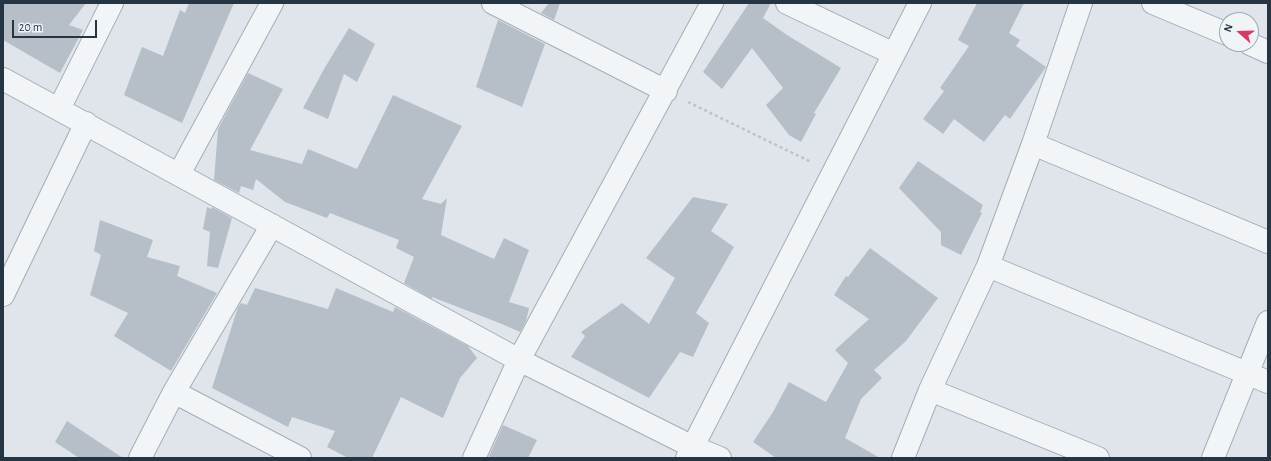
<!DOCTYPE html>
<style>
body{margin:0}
#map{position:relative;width:1271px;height:461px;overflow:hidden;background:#dfe5ea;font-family:"Alegreya Sans",sans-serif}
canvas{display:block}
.frame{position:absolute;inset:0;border:4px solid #263543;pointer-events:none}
.north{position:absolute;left:1219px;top:12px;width:40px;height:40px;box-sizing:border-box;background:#eff4f7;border:1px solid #9fa8af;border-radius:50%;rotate:290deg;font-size:11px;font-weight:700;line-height:16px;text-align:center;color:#263543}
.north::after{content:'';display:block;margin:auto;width:14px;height:18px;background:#db386a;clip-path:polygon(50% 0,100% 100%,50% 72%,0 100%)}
.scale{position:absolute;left:12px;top:20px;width:85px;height:18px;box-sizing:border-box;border:2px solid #263543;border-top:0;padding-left:5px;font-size:12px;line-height:14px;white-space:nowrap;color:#263543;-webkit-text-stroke:3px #eff4f7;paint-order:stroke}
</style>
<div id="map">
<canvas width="1271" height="461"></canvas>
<div class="frame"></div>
<div class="north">N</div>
<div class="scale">20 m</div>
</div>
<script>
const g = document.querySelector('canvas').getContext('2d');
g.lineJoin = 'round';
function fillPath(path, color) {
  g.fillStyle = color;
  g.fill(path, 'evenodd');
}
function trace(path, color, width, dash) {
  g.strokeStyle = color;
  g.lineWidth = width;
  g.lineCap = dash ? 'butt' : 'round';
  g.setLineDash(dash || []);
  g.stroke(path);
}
const building = new Path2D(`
 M3 3H86L69 25 83 30 60 73 3 40Z
 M189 3H234L182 123 124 95 142 47 163 56 180 10 185 13Z
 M549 3H560L554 20 541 13Z
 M749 3H771L763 18 787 35 841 68 814 113 816 114 801 142 789 135 766 105 783 88 752 48 722 89 703 72Z
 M977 3H1024L1009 33 1020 40 1016 46 1046 67 1010 119 1005 115 984 142 954 119 943 134 923 119 944 91 940 88 969 46 958 40Z
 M498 20 545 44 522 107 476 87Z
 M349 28 375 44 357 82 344 74 328 119 303 108 324 69Z
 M248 73 283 89 250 150 302 164 308 149 357 169 393 95 462 126 422 199 441 204 447 198 441 235 494 259 504 238 529 250 509 302 529 308 526 321 520 332 502 324 432 297V299L404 283 414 257 396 248 399 240 330 213 327 218 285 202 256 179 253 190 241 186 239 193 214 180 218 129Z
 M918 161 983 205 980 212 982 213 961 255 941 245V232L899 188Z
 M693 197 728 204 711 231 734 247 696 313 709 323 693 357 680 352 649 398 571 357 585 336 581 332 622 303 649 324 675 278 646 258Z
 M207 207 211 209 212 207 232 218 218 268 207 266 210 232 203 229Z
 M100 220 153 240 147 257 180 266 177 276 217 293 171 371 114 336 128 313 90 295 101 255 94 251Z
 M870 248 938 298 906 341 874 370 882 378 861 399 845 438 880 458H776L753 442 773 412 789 382 826 402 848 363 835 350 869 319 834 295 846 276 848 277Z
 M255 288 328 309 336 288 393 312 395 307 468 346 477 358 460 378 443 418 401 397 372 458H348L327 447 335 431 292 417 288 427 212 388 238 307 241 303 247 305Z
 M67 421 123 458H79L55 442Z
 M503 425 537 440 528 458H488Z`);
const path = new Path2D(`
 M688 102 811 162`);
const minor = new Path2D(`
 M493 3 666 91
 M787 3 894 54
 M1153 3 1227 34
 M1250 44 1268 52
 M3 79 519 360 693 447 720 458
 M59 109 112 3
 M1033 144 1268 242
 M179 174 272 3
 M988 266 1268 382
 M3 295 86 123
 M930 390 1098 458
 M174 392 300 458
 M140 458 174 392 272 225
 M474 458 519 360 712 3
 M687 458 920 3
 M903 458 930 390 988 266 1033 144 1081 3
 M1213 458 1268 322`);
fillPath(building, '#b6bfc8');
trace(minor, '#a4adb5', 24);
trace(path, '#bdc3c9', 2.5, [3, 3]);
trace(minor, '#f2f5f8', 22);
</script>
